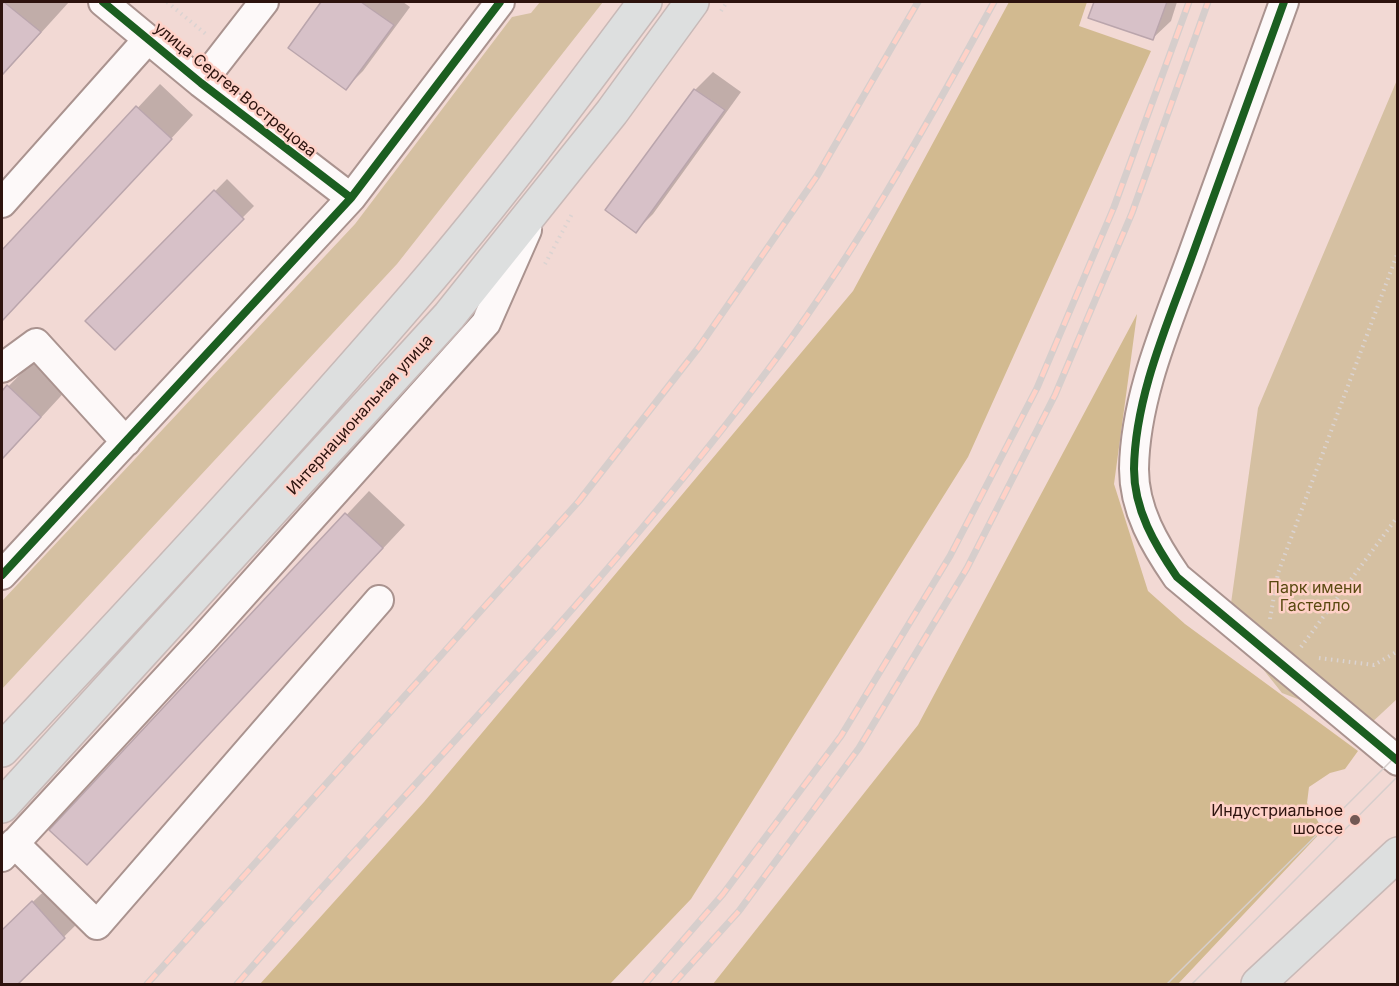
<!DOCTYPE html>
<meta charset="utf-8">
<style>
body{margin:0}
#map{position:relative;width:1399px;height:986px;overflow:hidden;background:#f2d9d4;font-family:Inter,sans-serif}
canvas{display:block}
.frame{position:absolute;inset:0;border:3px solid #2d130e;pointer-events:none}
</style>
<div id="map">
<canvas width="1399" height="986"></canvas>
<div class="frame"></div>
</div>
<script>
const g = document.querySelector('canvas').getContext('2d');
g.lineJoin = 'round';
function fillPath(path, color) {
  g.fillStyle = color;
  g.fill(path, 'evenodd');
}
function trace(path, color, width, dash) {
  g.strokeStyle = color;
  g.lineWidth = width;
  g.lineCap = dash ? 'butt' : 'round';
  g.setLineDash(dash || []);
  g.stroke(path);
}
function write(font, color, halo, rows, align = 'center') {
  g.font = font + ' Inter,sans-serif';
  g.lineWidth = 5;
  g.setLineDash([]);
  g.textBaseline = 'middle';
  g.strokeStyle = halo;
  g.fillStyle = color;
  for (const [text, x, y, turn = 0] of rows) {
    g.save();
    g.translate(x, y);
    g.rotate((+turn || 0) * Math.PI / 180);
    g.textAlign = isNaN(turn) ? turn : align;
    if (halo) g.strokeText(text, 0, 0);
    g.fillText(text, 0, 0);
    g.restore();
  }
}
const green = new Path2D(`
 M540 2H603L397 264 2 689V601L355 224 512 17 531 13Z
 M1397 80V699L1368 726 1282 693 1228 625 1258 408Z`);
const forest = new Path2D(`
 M1009 2H1087L1079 26 1151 51 968 457 691 899 610 984H260L424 802 853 291Z
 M1137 314 1114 484 1148 591 1185 624 1358 751 1345 769 1330 773 1309 787 1307 803 1323 830 1178 984H713L918 725Z`);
const shadow = new Path2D(`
 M6 2H69L2 76V7Z
 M323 2H403L410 7 363 71 346 88 290 48Z
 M1095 2H1177L1171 21 1153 38 1090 17Z
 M713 72 741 92 653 214 636 231 607 210 695 90Z
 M160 84 193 115 2 321V253Z
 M227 179 254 206 115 347 88 321Z
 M39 355 71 385 2 460V393Z
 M369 491 405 525 110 840 51 830Z
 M56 880 87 914 16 984H2V931Z`);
const building = new Path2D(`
 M4 2 41 32 2 75V4Z
 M321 2H361L394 25 346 90 288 48Z
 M1094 2H1167L1153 40 1088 18Z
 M694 89 725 110 636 233 605 210Z
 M136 106 172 139 2 321V250Z
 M214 190 244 219 115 350 85 321Z
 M7 385 41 417 2 459V391Z
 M345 513 383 548 87 865 49 830Z
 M32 901 65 938 18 984H2V930Z`);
const path = new Path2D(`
 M167 2 207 35
 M721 11 727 2
 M545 264 573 212
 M1270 619 1278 573 1398 252
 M1301 647 1398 516
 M1319 658 1374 665 1398 651`);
const minor = new Path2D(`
 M103 2 201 83 351 198
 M1284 2C1253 87 1222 173 1191 259 1167 325 1135 397 1134 469 1134 510 1155 545 1177 577L1398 761
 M201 83 264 2
 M2 203 148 39
 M2 368 36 343 126 442
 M2 575 351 198 500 2
 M14 843 97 925 379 600
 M2 857 203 639 486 323 527 230`);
const major = new Path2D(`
 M2 750C143 600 284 448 419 291 499 198 572 100 645 2
 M2 806 449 316 612 112 692 2
 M1258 984 1398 854`);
const tram = new Path2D(`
 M1167 984 1398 754
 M1192 984 1398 776`);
const rail = new Path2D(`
 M147 984 579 501 699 347 817 176 918 2
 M237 984C411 783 600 593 761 379 851 261 923 132 994 2
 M645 984 723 894 841 736 950 556 1037 388 1114 207 1189 2
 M673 984 739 911 859 748 967 568 1055 395 1132 213 1208 2`);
const cycleway = new Path2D(`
 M103 2 201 83 351 198
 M1284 2C1253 87 1222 173 1191 259 1167 325 1135 397 1134 469 1134 510 1155 545 1177 577L1398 761
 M2 575 351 198 500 2`);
const markers = [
 [1355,820,6,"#725853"]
];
const streetNames = [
 ["улица Сергея Вострецова",235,90,39],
 ["Интернациональная улица",360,415,-48]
];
const parkNames = [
 ["Парк имени",1315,588],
 ["Гастелло",1315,606]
];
const poiNames = [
 ["Индустриальное",1343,811],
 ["шоссе",1343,829]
];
fillPath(green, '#d5c0a2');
fillPath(forest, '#d2ba90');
fillPath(shadow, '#0003');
fillPath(building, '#d7c1c8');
trace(building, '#baa5ac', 1.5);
trace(minor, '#aa938f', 32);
trace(major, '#c8b9b7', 36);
trace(path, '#dbd3d1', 4, [1.5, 4.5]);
trace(minor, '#fdf9f9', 28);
trace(major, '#dddfdf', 33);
trace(tram, '#d6cecc', 1.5);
trace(rail, '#d6cecc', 7);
trace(rail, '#ffd1c7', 4.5, [14]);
trace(cycleway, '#1b5e20', 8);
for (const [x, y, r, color] of markers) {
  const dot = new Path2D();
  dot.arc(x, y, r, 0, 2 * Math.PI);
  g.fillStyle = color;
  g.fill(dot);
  trace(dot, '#ffd1c7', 2);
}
write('16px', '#2d130e', '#ffd1c7', streetNames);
write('16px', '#594910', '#ffd1c7', parkNames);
write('16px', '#2d130e', '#ffd1c7', poiNames, 'right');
</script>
